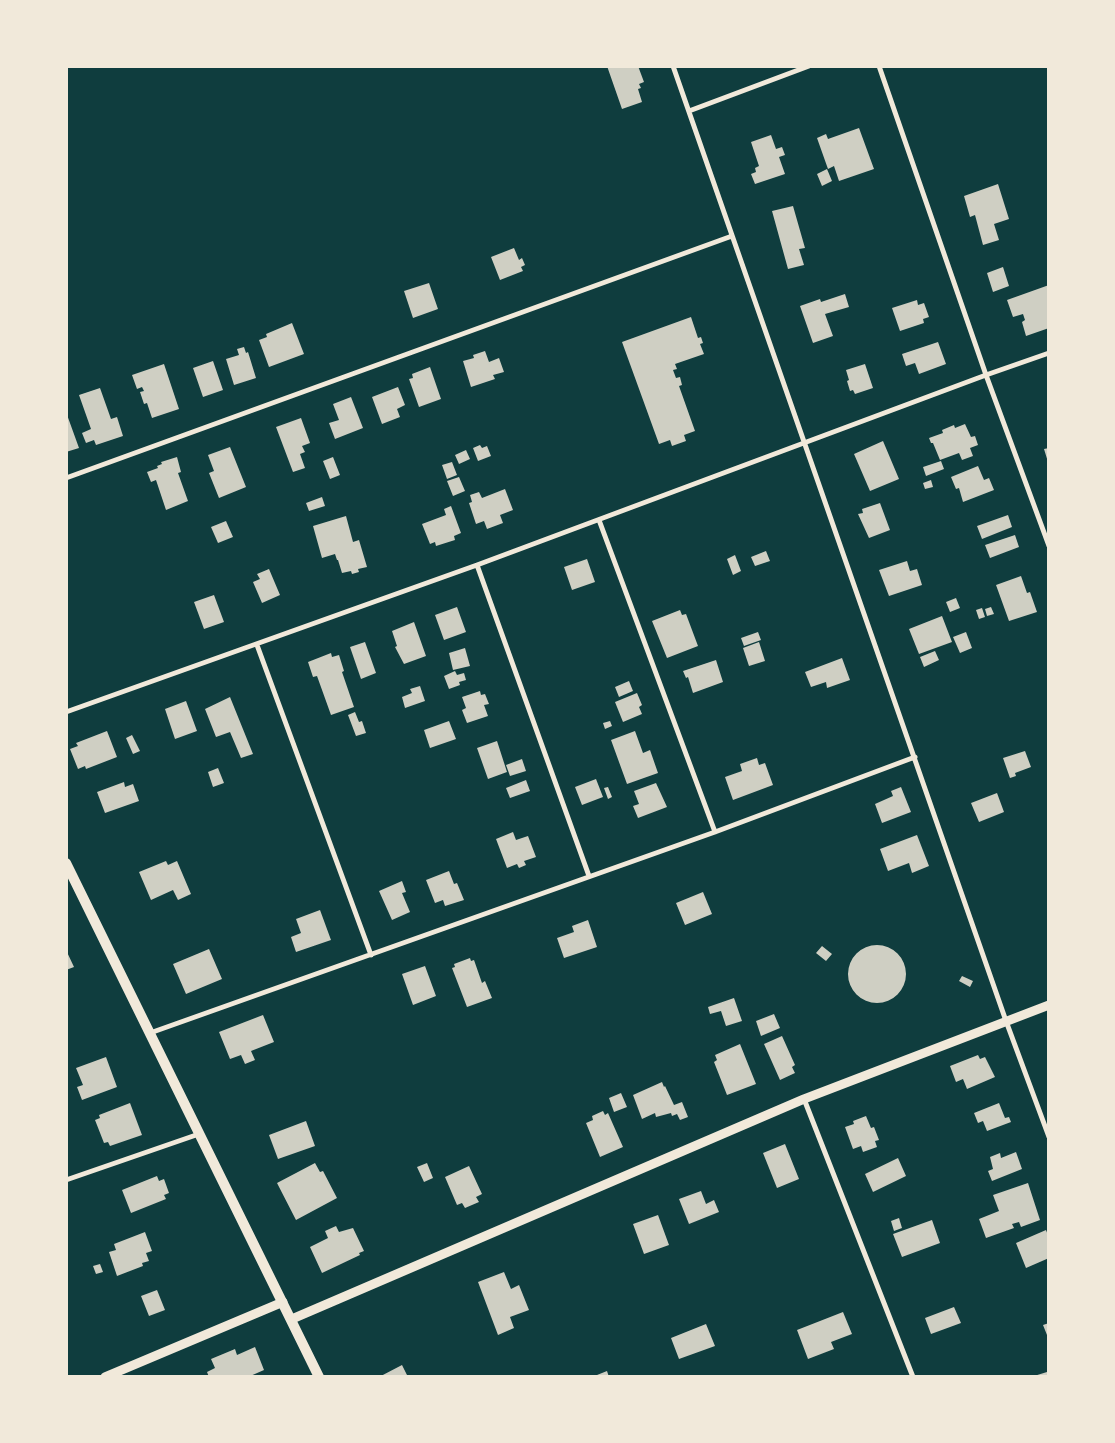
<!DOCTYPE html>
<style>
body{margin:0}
#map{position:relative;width:1115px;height:1443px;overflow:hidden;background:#0f3d3e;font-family:Barlow,sans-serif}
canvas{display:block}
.frame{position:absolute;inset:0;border:68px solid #f1e9da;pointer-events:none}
</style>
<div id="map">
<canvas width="1115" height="1443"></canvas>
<div class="frame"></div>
</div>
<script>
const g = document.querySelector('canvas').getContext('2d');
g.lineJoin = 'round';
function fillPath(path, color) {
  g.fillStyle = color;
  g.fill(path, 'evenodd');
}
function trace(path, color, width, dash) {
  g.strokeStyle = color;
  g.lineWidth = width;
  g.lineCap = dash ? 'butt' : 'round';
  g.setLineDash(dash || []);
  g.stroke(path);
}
const building = new Path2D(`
 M607 66H633V68L638 66 644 82 639 84 641 88 638 89 642 102 622 109Z
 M859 128 874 169 839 181 834 166 828 169 817 138 826 134 828 139Z
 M771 135 776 149 782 147 785 155 779 157 785 174 755 184 751 174 756 172 755 168 759 166 751 142Z
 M827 169 832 181 822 186 817 174Z
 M998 184 1009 219 994 224 999 240 983 245 975 215 970 217 964 196Z
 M793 206 805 248 799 249 804 265 788 269 772 211Z
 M514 248 519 260 522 258 525 265 521 267 523 271 500 280 491 257Z
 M1003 267 1009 286 993 292 987 273Z
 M429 283 438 309 413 318 404 291Z
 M1049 285V328L1026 336 1022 322 1025 320 1023 314 1013 317 1007 300Z
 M845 294 849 307 825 314 833 336 813 343 800 306 820 299 821 302Z
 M917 300 918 305 924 303 929 317 923 319 924 323 900 331 892 308Z
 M691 317 698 338 701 337 703 343 700 344 704 354 675 364 677 369 673 370 676 378 680 377 682 385 679 386 695 431 684 435 686 441 672 446 670 440 659 444 622 342Z
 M292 323 304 354 269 367 259 340 267 337 266 334Z
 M938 342 946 364 919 374 915 363 906 366 902 354Z
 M244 347 246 353 248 352 256 378 234 385 226 359 239 355 237 349Z
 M485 351 489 362 499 358 504 372 493 375 495 379 471 387 463 361 474 358 473 355Z
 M213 361 223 390 203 397 193 368Z
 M164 364 179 409 152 418 147 403 144 404 140 392 144 391 142 387 137 389 132 375Z
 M865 364 873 388 855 394 853 390 850 391 847 381 849 380 846 370Z
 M430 367 441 399 419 407 409 379 413 378 412 374Z
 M398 387 405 405 397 409 400 417 382 424 372 397Z
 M100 388 111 419 117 417 123 436 96 445 94 440 86 443 82 433 91 429 79 395Z
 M351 397 363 428 335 439 329 423 339 420 333 404Z
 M66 412 79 448 66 452Z
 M301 418 310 443 302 446 305 452 300 454 305 468 293 472 276 427Z
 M965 424 971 437 975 436 978 445 970 448 973 456 962 460 959 453 940 460 933 443H931L929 438 943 433 942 430 954 425 955 428Z
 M883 441 899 479 870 491 854 454Z
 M480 445 482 448 487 446 491 456 478 461 473 448Z
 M230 447 246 487 219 498 209 473 214 471 208 455Z
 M1049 448V462H1048L1044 449Z
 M466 450 470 459 459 464 455 455Z
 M177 457 181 472 178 473 188 501 166 510 156 480 151 482 147 472 158 468 157 466 162 464 161 462Z
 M333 457 340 475 330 479 323 461Z
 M941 461 944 469 926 476 923 467Z
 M452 462 457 475 447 479 442 465Z
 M978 466 984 480 989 478 994 490 963 502 959 488 956 489 951 477Z
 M459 477 465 491 453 496 447 481Z
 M931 480 933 487 925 489 923 483Z
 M505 489 513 510 500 515 503 523 487 529 484 521 476 524 469 503 472 502 470 495 479 492 482 498Z
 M322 497 325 506 309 511 306 503Z
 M880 503 890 530 869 538 858 514 863 513 862 509Z
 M451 506 461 533 454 536 455 540 436 546 435 542 430 544 422 524 446 515 444 509Z
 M1008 515 1012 527 982 539 977 526Z
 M346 516 353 542 359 540 367 567 358 569 359 572 352 574 351 571 342 573 338 560H337L335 554 322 558 313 526Z
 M226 521 233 537 218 543 211 527Z
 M1015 535 1019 547 990 558 985 545Z
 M766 551 770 561 755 566 751 557Z
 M735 555 741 571 733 575 727 559Z
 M587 559 595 582 572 590 564 567Z
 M907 561 910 571 917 569 922 585 889 596 879 570Z
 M269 569 280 595 262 603 253 582 260 579 257 574Z
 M1021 576 1027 593 1030 592 1037 612 1009 621 996 585Z
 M214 595 224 622 204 629 194 602Z
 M956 598 960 608 950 612 946 602Z
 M457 607 466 632 444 640 435 615Z
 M991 607 994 614 987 616 985 609Z
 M982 608 985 617 979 619 976 610Z
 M680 610 682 615 686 614 698 646 667 658 652 621Z
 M942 616 952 642 919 654 909 629Z
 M414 622 426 656 404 664 395 647 397 646 392 631Z
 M758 632 761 640 744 646 741 638Z
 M966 632 972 648 960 653 953 637Z
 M365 642 376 673 361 679 350 647Z
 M759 642 765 661 749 666 743 648Z
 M465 648 470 666 453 670 449 653Z
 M935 651 939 660 924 667 920 657Z
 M331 653 332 657 339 655 344 671 342 672 354 707 331 715 317 676 313 677 308 662Z
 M842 658 850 680 827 688 826 682 811 687 805 672Z
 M716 660 723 682 693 693 688 677 686 678 683 671Z
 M455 671 457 675 464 673 466 680 459 682 460 685 449 689 444 676Z
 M629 681 633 691 619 697 615 687Z
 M420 686 425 701 405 708 402 697 412 693 410 689Z
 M480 691 481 695 485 694 489 704 484 705 488 716 467 723 462 710 466 708 462 697Z
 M637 693 642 705 639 707 642 714 623 722 615 702Z
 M230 697 253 754 241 758 230 732 216 737 205 709Z
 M186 701 197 731 175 739 165 709Z
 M355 712 359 722 362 721 366 733 356 736 348 715Z
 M449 721 456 739 430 748 424 730Z
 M610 721 612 726 605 729 603 723Z
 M107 731 117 757 86 769 85 766 78 769 70 749 78 746 76 743Z
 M635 731 643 753 650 750 658 773 627 784 611 740Z
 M132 735 140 751 133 754 126 738Z
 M497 741 507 772 488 779 477 748Z
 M1025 751 1031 767 1015 773 1016 776 1010 778 1003 758Z
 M757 758 759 765 765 763 773 785 733 800 725 777 742 771 740 764Z
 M522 759 526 771 510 776 506 765Z
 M218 768 224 783 213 787 208 772Z
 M596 779 603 797 582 805 575 787Z
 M526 780 530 791 510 798 506 788Z
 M124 782 125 787 133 784 139 801 105 813 97 792Z
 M656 783 667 807 638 818 633 806 639 804 634 791Z
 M608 787 612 797 608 799 604 788Z
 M901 787 911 812 882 823 875 804 893 796 891 791Z
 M997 793 1004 812 979 822 971 803Z
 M513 832 516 840 528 836 536 857 524 861 526 865 519 868 517 864 507 868 496 839Z
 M917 835 929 866 912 873 909 863 888 871 880 849Z
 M166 861 168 865 177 861 191 894 178 900 173 890 151 900 139 872Z
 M449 871 454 884 457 883 464 900 445 906 443 900 435 903 426 880Z
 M402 881 406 892 402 893 410 912 392 920 379 891Z
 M703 892 712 914 685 925 676 903Z
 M320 910 331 940 296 952 291 937 301 933 296 919Z
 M588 920 597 947 564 958 557 938 574 932 572 926Z
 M848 974a29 29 0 1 1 58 0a29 29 0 1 1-58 0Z
 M822 946 832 954 826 961 816 953Z
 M209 949 222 979 186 994 173 964Z
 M66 950 74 967 66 970Z
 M470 958 471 961 474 960 482 983 485 981 492 998 467 1007 452 968 455 967 454 964Z
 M425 966 436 996 413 1005 402 974Z
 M962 976 973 981 970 987 959 981Z
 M734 998 742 1021 726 1026 721 1011 710 1014 708 1007Z
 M774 1014 780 1028 761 1036 756 1021Z
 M263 1015 274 1042 251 1051 255 1060 245 1064 241 1055 230 1059 219 1032Z
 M782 1036 795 1065 792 1067 795 1073 780 1080 764 1044Z
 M740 1044 756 1084 727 1095 714 1062 717 1060 715 1055Z
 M978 1055 980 1059 985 1057 995 1077 967 1089 963 1079 956 1082 950 1066Z
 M106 1057 117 1087 82 1100 77 1087 83 1085 76 1068Z
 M662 1082 664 1087 665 1086 674 1105 682 1102 688 1117 680 1120 677 1114 672 1116 671 1113 656 1117 655 1113 642 1119 633 1095Z
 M621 1093 627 1107 614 1112 609 1098Z
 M130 1103 142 1135 110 1146 108 1142 104 1143 95 1120 100 1118 99 1115Z
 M999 1103 1005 1118 1009 1117 1011 1122 987 1131 983 1121 978 1123 974 1113Z
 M603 1111 605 1115 608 1113 623 1147 600 1157 586 1123 593 1120 592 1116Z
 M866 1116 871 1128 874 1127 879 1140 875 1141 877 1147 863 1152 861 1146 853 1149 845 1127 854 1124 853 1121Z
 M306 1121 315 1146 278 1159 269 1135Z
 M785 1144 799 1179 777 1188 763 1153Z
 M1016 1152 1022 1169 992 1181 988 1171 993 1169 990 1157 1000 1153 1001 1158Z
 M898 1158 906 1176 873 1192 865 1174Z
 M315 1163 320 1172 323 1171 337 1198 296 1220 277 1183Z
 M427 1163 433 1178 424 1182 417 1167Z
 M469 1166 482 1194 476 1197 479 1202 465 1208 462 1203 457 1205 445 1177Z
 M157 1176 159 1181 164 1179 169 1193 164 1195 166 1199 131 1213 122 1190Z
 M1028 1183 1040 1220 1021 1227 1019 1222 1012 1224 1014 1228 986 1238 979 1219 999 1211 993 1195Z
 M701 1191 706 1204 714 1200 719 1212 689 1224 679 1199Z
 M658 1215 669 1245 644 1254 633 1224Z
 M899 1218 902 1228 894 1231 891 1221Z
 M932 1220 940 1243 902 1257 893 1234Z
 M336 1226 339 1232 353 1228 364 1251 359 1253 360 1255 322 1273 310 1247 328 1238 325 1231Z
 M1046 1230 1049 1238V1258L1026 1268 1016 1243Z
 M145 1232 152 1251 146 1253 149 1261 142 1263 143 1266 117 1276 109 1252 116 1250 114 1244Z
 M100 1264 103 1272 96 1274 93 1266Z
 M504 1272 511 1289 519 1285 529 1310 510 1317 514 1328 498 1335 478 1282Z
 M157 1290 165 1310 149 1316 141 1296Z
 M954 1307 961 1323 931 1334 925 1318Z
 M843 1312 852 1334 831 1342 834 1349 808 1359 797 1330Z
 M1049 1323V1340L1043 1325Z
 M706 1324 715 1346 679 1359 671 1338Z
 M255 1347 264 1370 248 1377H209L207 1372 215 1368 211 1359 235 1349 237 1355Z
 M402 1365 407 1375 405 1377H379Z
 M607 1371 609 1377H592Z
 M1047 1372 1049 1377H1034V1376Z`);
const minor = new Path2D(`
 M673 66 1006 1021 1049 1137
 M879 66 986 375 1049 546
 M689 111 809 66
 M66 478 732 236
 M599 520 715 832
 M477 565 589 876
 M257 645 371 955
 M66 712 477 565 986 375 1049 353
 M150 1033 715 832 915 757
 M804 1099 913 1377
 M66 1180 199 1134`);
const tertiary = new Path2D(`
 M292 1319 804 1099 1049 1005
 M105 1377 283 1302`);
const secondary = new Path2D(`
 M66 863 319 1377`);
fillPath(building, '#cfcfc3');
trace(minor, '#f1e9da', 5);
trace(tertiary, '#f1e9da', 9);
trace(secondary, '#f1e9da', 10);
</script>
